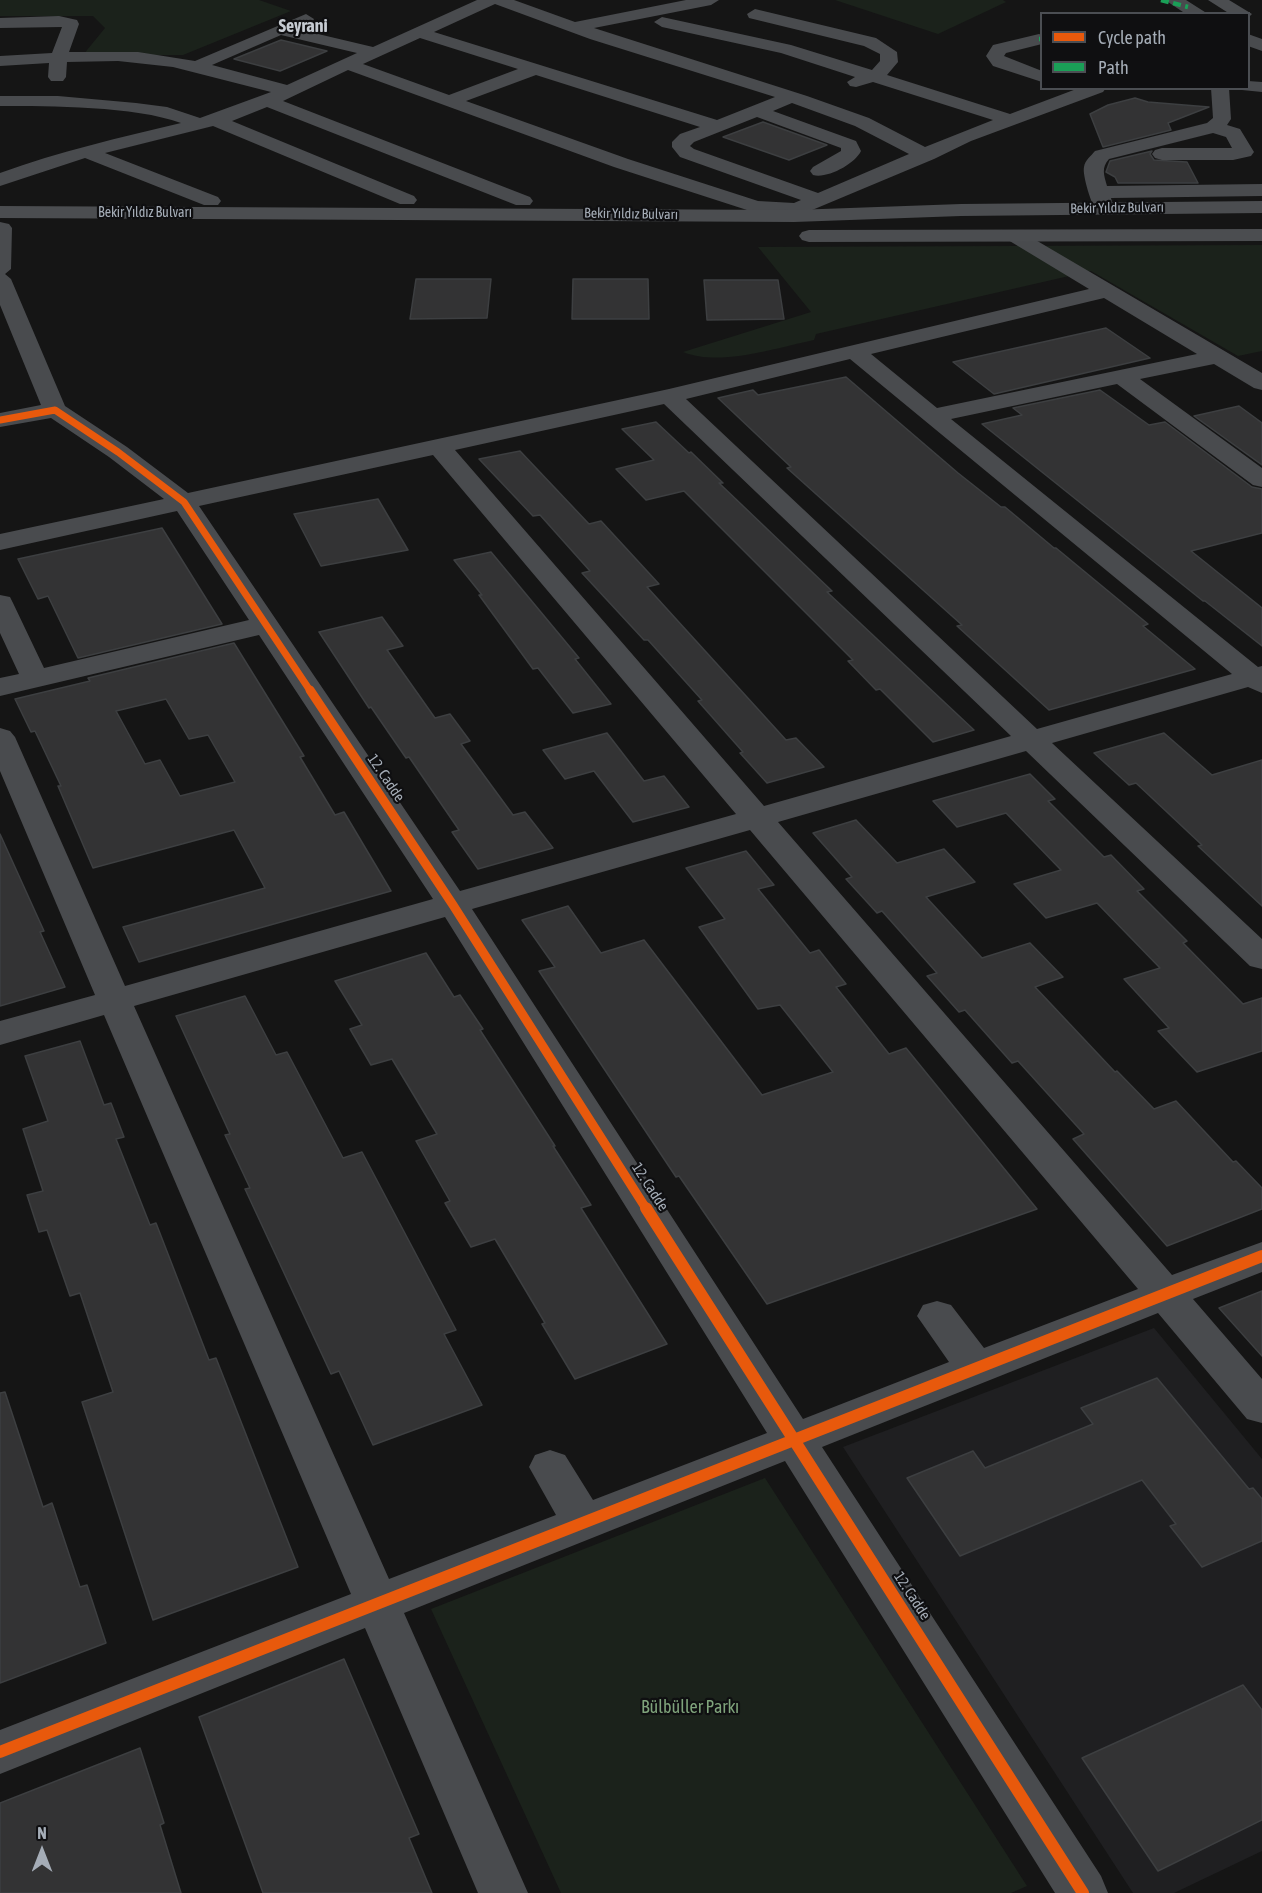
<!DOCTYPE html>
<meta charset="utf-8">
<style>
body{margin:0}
#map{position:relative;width:1262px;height:1893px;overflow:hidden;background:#151515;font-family:"Asap Condensed",sans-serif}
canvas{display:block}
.legend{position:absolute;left:1040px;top:12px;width:210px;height:78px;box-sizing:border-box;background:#0f0f11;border:2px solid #4b4e53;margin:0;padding:8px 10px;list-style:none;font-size:18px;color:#a5adb7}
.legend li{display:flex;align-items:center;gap:12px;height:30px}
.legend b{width:30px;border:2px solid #4b4e53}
.north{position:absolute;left:12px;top:1821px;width:60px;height:60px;-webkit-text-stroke:4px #0f0f11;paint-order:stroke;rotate:0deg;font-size:16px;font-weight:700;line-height:24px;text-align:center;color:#a5adb7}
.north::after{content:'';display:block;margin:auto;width:21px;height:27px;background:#a5adb7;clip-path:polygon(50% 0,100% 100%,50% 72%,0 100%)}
</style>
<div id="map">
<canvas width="1262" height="1893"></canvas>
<ul class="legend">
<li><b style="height:8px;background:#e8590c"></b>Cycle path</li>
<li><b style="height:8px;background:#1a9f57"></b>Path</li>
</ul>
<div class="north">N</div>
</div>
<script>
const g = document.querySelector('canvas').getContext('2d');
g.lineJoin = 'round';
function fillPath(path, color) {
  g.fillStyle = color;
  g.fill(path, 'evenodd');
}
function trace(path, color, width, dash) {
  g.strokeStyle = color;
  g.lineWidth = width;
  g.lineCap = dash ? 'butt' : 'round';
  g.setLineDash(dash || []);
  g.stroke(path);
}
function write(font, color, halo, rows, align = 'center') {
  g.font = font + ' "Asap Condensed",sans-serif';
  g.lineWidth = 4.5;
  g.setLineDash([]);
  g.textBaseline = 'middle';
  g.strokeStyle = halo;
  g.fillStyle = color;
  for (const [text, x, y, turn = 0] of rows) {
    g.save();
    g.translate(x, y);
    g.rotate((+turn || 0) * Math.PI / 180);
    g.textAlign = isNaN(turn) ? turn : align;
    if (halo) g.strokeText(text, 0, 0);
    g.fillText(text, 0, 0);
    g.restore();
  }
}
const built = new Path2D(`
 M1154 1328 1262 1459V1851L1174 1893H1133L843 1447Z`);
const green = new Path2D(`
 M0 0H259L291 11 183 55H83L105 28 93 16H0Z
 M835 0H1003L1006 2 938 34Z
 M1262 245V351L1238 356 1091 271 816 334 814 340C775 348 720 367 683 352L811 312 758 247Z
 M765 1478 1027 1886 1011 1893H561L431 1609Z`);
const building = new Path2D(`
 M281 40 327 51 280 71 234 59Z
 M1135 98 1148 102 1209 107 1168 123 1171 130 1103 147 1090 114 1108 105Z
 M763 122 827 145 789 160 723 137Z
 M1152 151 1150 154 1154 160 1187 162 1198 183H1118L1115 177 1106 172 1110 161Z
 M416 279H491L487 318 410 319Z
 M573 279H648L649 319H572Z
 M704 280H778L784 319 707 320Z
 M1106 328 1150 358 994 394 953 362Z
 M846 377 958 473 1001 507H1005L1054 548H1056L1148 624 1143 626 1195 669 1049 710 957 626 962 625 787 468 791 467 718 398 753 390 758 395Z
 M1100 390 1149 425 1165 422 1252 487 1262 489V533L1191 551 1262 608V646L1205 601H1203L982 424 1022 415 1013 408Z
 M1239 406 1262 423V465L1194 416Z
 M656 422 689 453 691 452 723 483H719L832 591 827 592 974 730 933 742 880 689 876 690 848 661 853 660 684 491 646 500 616 469 654 460 622 429Z
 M520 451 589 524 601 521 659 584 647 587 786 740 796 738 824 767 767 783 740 753 743 752 698 701 702 700 648 640H644L582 573 590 571 540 515 533 516 479 459Z
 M378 499 408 550 321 566 294 514Z
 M162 528 222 624 78 658 48 596 38 599 18 559Z
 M491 552 579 658 575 659 611 704 573 713 538 668 533 669 479 595H482L454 560Z
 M382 617 403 646 387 650 435 718 450 714 470 741 461 744 513 815 525 812 553 848 478 869 452 832 459 830 409 757 406 758 371 707 369 708 319 632Z
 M234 643 304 756 300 757 335 815 344 812 391 891 139 962 123 927 265 888 234 830 93 868 58 786H61L35 731 31 732 15 699 90 681 88 678ZM166 699 189 739 208 735 235 782 180 796 160 760 145 764 116 711Z
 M607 733 644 781 664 776 689 807 633 822 594 771 565 779 543 750Z
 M1164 733 1212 775 1262 760V906L1198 846 1202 845 1136 783 1129 785 1094 753Z
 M1030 774 1055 799 1048 801 1104 857 1111 855 1144 889 1137 891 1187 941 1183 943 1243 1004 1262 998V1051L1197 1072 1158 1031 1169 1028 1124 979 1160 968 1097 903 1046 918 1014 884 1061 870 1006 813 957 827 933 801Z
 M856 820 897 863 944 849 975 882 926 897 982 958 1030 943 1063 977 1035 987 1115 1072 1117 1071 1154 1109 1176 1101 1233 1162 1236 1161 1262 1188V1209L1167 1246 1073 1139 1084 1134 1018 1061 1012 1063 965 1010 959 1012 927 976 937 973 882 911 877 913 846 879 852 877 813 833Z
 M0 834 44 931 40 932 65 987 0 1006Z
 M746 851 774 885 758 889 810 953 819 950 846 984 836 987 889 1054 906 1048 1037 1209 767 1304 679 1176 676 1177 539 971 555 967 522 920 568 906 601 953 644 940 762 1095 833 1072 780 1005 758 1009 699 927 725 919 686 868Z
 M426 953 454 997 460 995 483 1029 480 1030 555 1146H553L591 1205 581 1208 667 1344 575 1379 542 1324 545 1323 495 1239 471 1247 445 1203 450 1201 416 1141 437 1134 392 1059 371 1065 350 1029 362 1025 335 981Z
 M245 996 276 1055 287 1052 343 1158 362 1152 456 1330 444 1334 482 1405 373 1445 339 1371 331 1374 245 1189 250 1188 225 1135 230 1134 176 1016Z
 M80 1041 104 1105 111 1103 124 1137 116 1139 150 1225 156 1223 209 1360 216 1358 298 1567 153 1620 82 1402 113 1392 80 1293 70 1296 47 1230 39 1232 27 1195 43 1191 23 1129 48 1121 25 1056Z
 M1262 1291V1356L1219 1308Z
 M1157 1378 1249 1489 1253 1488 1262 1499V1541L1202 1567 1170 1526 1176 1524 1142 1480 960 1556 907 1478 973 1451 985 1468 1093 1424 1081 1408Z
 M5 1392 43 1507 52 1503 80 1587 87 1585 106 1643 0 1683V1393Z
 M344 1659 419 1834 409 1838 432 1893H263L199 1717Z
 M1243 1685 1262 1710V1820L1158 1871 1082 1758Z
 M140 1748 164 1823 160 1825 181 1893H0V1803Z`);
const minor = new Path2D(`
 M477 0H514L575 22 686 0H719L711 5 594 28 807 96 869 118 925 147 993 120 873 82 856 87 850 86 847 82 855 77 781 53 662 27 654 22 662 17 791 45 872 70 880 61V54L864 46 749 18 747 14 755 9 876 38 897 52 898 62 887 75 1010 114 1079 88H1106L1103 92 971 141 934 159 805 213 801 220H787L784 215 747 210 614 167 348 70 283 101 530 197 533 201 530 205H516L267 107 232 121 414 196 417 200 414 204H400L213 126 105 153 218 197 221 201 218 205H204L85 158 0 186V173C60 151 119 138 181 123 134 106 51 106 0 106V96H58L136 103 167 107 200 118 271 92 173 67 118 61 67 62 66 77 63 81H51L48 77 49 63 0 66V56L52 53 62 27 0 28V18L59 16 77 20 79 24 69 52H138L195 61 306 14 314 19 312 23 297 29 373 47ZM495 4 590 39 775 97 717 120 434 32ZM281 35 357 53 287 85 212 65ZM420 38 518 69 449 95 363 64ZM536 75 700 127 680 134 672 142V147L680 157 801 200 794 203 758 201 628 159 466 101ZM792 103 855 126 909 154 818 193 694 149 690 146 694 142 757 117 841 148V151L813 167 810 171 813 175C827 179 855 164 861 151L856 141 773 111Z
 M1165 0H1186L1208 14H1186Z
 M1039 34 1042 35V44L1006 53 1004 56 1042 71V82L993 66 986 56 993 45Z
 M1248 34 1262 39V51L1248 46Z
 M1248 81 1262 82V92L1242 90 1248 88Z
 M1211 88H1229L1231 119 1227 125 1240 129 1254 152 1251 156 1233 160H1162L1155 158 1152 154 1155 150 1162 148H1232L1226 137 1213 133 1109 159C1101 168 1104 175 1107 186L1262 184V196L1111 198 1114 209 1111 213H1097C1092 206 1082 175 1084 167 1085 160 1091 156 1095 151L1207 123 1213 118Z
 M0 222 9 224 12 228 11 269 5 274 11 279 65 406 127 447 188 493 669 389 1089 289 1008 240 1005 236 1008 232 1015 230 1022 232 1262 373V390L1254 388 1214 364 1140 379 1262 468V487L1253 485 1117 384 951 419 1258 667 1262 666V693L1248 687 1052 743 1262 939V969L1250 966 1026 751 778 822 1172 1275 1262 1242V1272L1193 1299 1262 1379V1423L1247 1419 1158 1313 822 1447 1101 1876 1108 1893H1055L785 1461 404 1613 528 1893H478L365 1628 0 1774V1730L351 1594 104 1015 0 1045V1021L95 995 0 771V728L10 731 15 737 125 986 433 899 259 635 0 696V678L19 674 0 633V595L10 597 13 603 44 668 249 620 177 511 0 550V534L164 499 109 457 51 418 0 427V413L41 405 0 305ZM1104 298 1197 354 937 408 871 354ZM850 359 1232 674 1037 729 686 399ZM664 404 1011 736 764 806 455 450ZM433 455 736 814 460 891 199 506ZM750 830 1138 1289 984 1348 951 1305 937 1301 923 1305 917 1316 949 1362 803 1419 472 909ZM445 917 767 1433 593 1500 565 1455 550 1450 535 1455 529 1467 556 1515 389 1579 134 1006Z`);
const major = new Path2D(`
 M1208 0H1229L1252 14 1248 18V14H1230Z
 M1262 201V213L961 216 794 222 0 218V206L794 210 961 204Z
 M1262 229V241L809 242 802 240 799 236 802 232 809 230Z`);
const quiet = new Path2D(`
 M1161 0 1188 7
 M1039 39H1042`);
const cyclewayFar2 = new Path2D(`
 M0 420 55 410 118 452 184 502 311 692`);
const cyclewayFar1 = new Path2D(`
 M310 690 453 905 647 1210`);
const cycleway = new Path2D(`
 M646 1208 1083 1893
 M0 1752 1262 1256`);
const farStreetnames = [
 ["Bekir Yıldız Bulvarı",1117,208,-1],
 ["Bekir Yıldız Bulvarı",145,213],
 ["Bekir Yıldız Bulvarı",631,214,1]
];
const streetNames = [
 ["12. Cadde",386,778,56],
 ["12. Cadde",650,1187,57],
 ["12. Cadde",912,1596,57]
];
const farDistrictnames = [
 ["Seyrani",303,26]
];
const nearParknames = [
 ["Bülbüller Parkı",690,1707]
];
fillPath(built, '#1f1f21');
fillPath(green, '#1b221b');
fillPath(building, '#333334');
trace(building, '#3d3f41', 1.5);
fillPath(minor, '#494b4e');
fillPath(major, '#4b4d50');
trace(quiet, '#1a9f57', 4.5, [8, 4.5]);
trace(cyclewayFar2, '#e8590c', 7);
trace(cyclewayFar1, '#e8590c', 9);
trace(cycleway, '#e8590c', 12);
write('14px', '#a5adb7', '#0f0f11', farStreetnames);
write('15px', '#a5adb7', '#0f0f11', streetNames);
write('bold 18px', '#c6cbd2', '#0f0f11', farDistrictnames);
write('18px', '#7fa37b', '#0f0f11', nearParknames);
</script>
